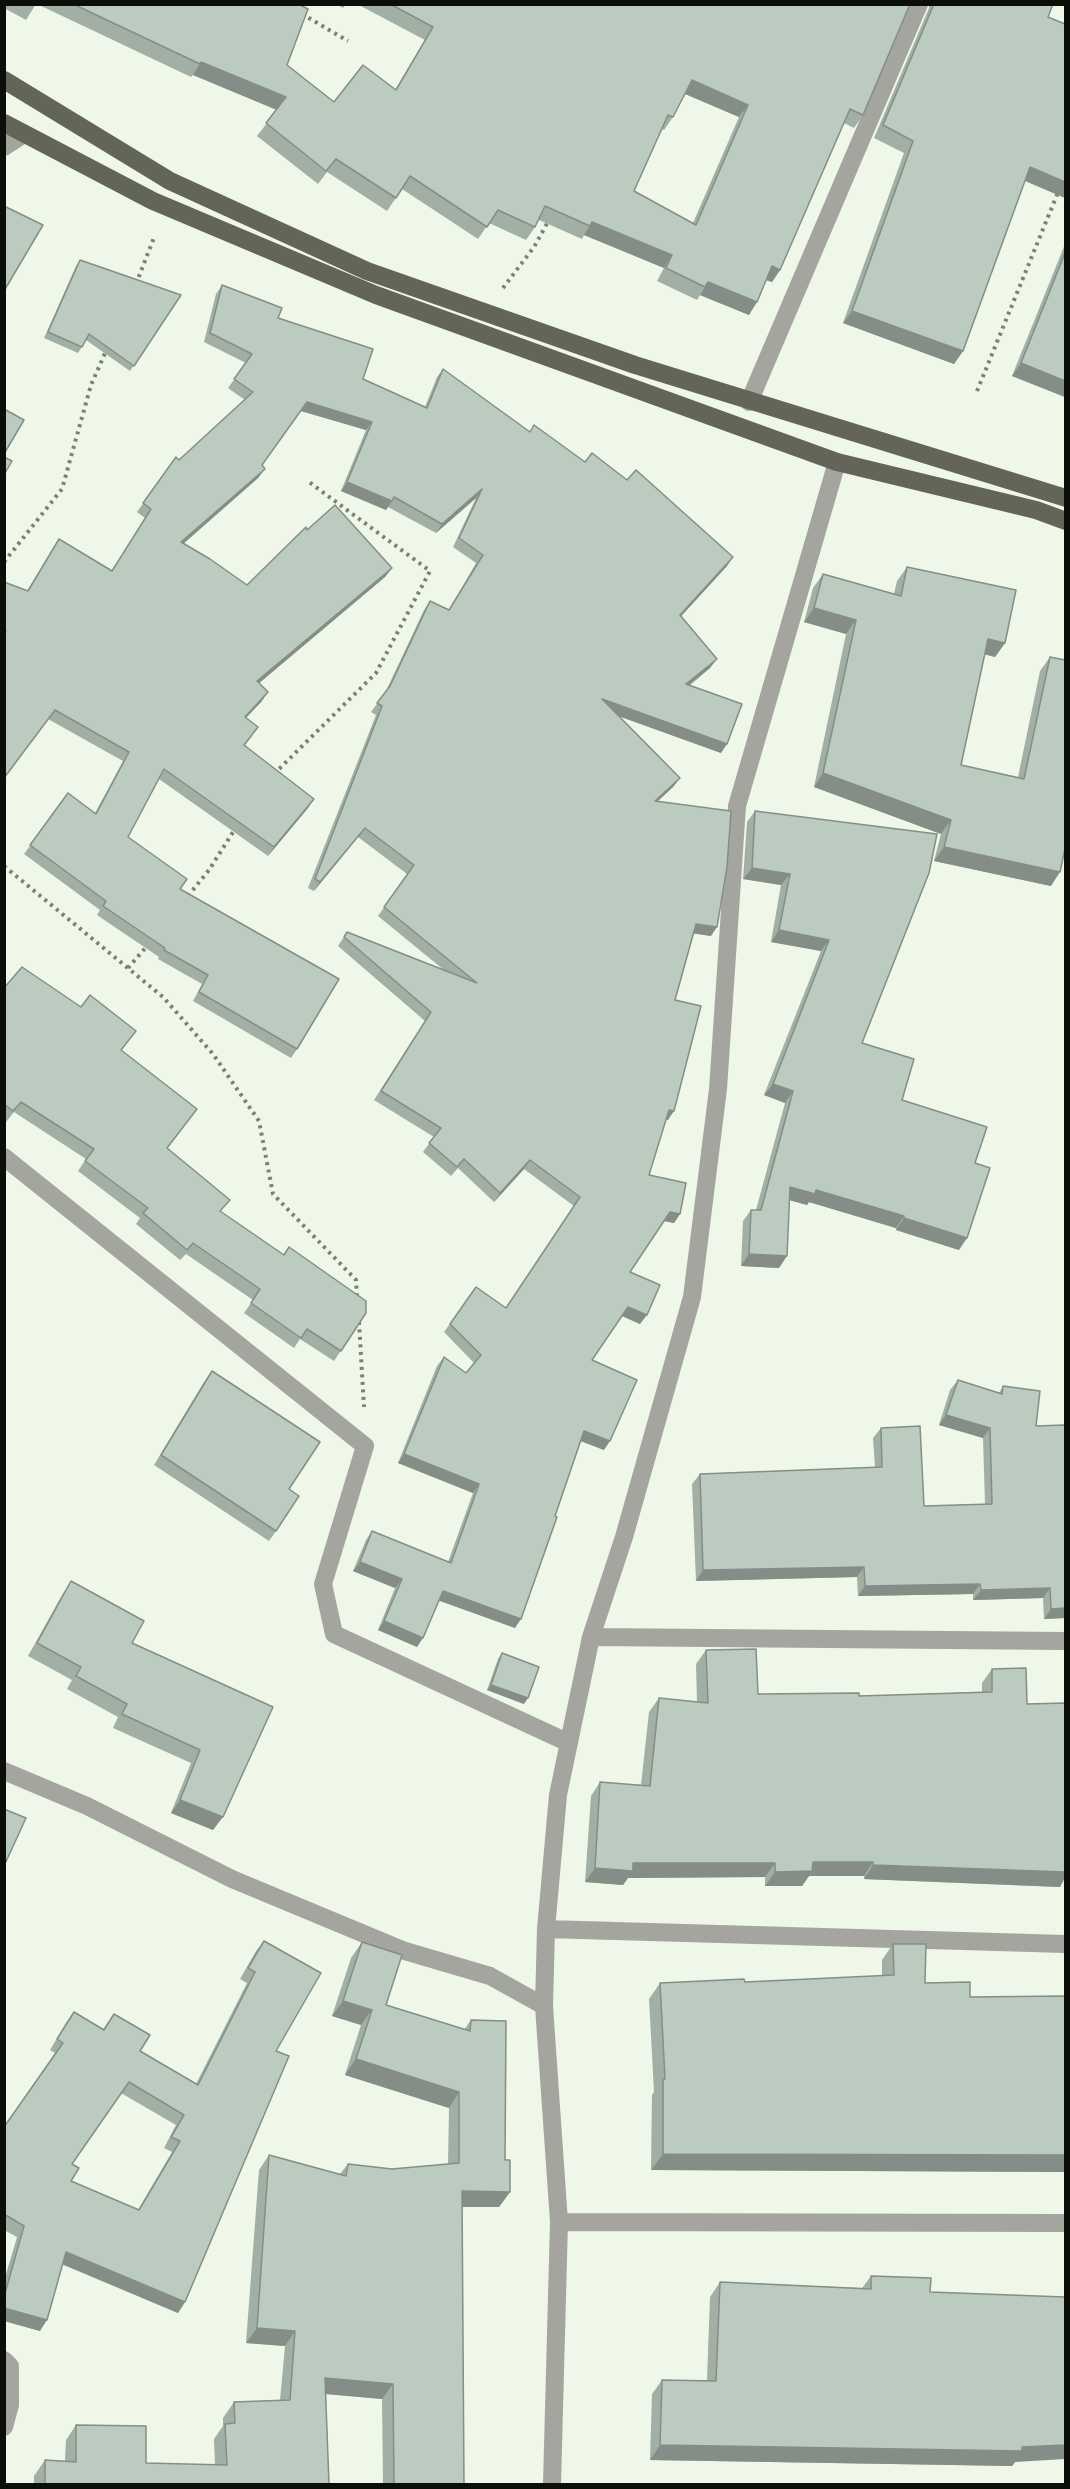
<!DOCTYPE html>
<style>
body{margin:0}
#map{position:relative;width:1070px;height:2489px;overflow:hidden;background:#eef7e8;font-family:"Public Sans",sans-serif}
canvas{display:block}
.frame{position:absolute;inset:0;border:6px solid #0b0e09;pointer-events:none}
</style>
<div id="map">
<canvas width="1070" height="2489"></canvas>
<div class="frame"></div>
</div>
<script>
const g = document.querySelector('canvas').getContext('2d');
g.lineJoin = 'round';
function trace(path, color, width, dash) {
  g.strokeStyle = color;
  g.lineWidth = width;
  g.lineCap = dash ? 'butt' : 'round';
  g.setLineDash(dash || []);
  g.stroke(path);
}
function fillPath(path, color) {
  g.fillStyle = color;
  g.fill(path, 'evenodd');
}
const path = new Path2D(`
 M302 14 348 41
 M136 284 155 235
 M503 288 534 247 549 220
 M977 391 1059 190
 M4 562 62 489 91 385 106 351
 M274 774 376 673 430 571 309 482
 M4 866 163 997 213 1054 259 1121 273 1194 356 1280 357 1299
 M188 896 209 870 235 829
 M128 968 147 946
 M359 1322 364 1407`);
const minor = new Path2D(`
 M4 147 24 134
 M749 402 919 4
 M4 1157 365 1446 323 1584 334 1634 569 1743
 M591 1637 1066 1641
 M4 1771 87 1806 232 1879 405 1951 490 1976 544 2006
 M546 1929 1066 1944
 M559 2222 1066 2223
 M4 2360 10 2366V2405L4 2427
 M552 2484 559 2222 544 2006 546 1929 558 1795 591 1637 624 1537 692 1297 718 1089 737 806 837 462`);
const primary = new Path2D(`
 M4 80 170 181 367 271 635 365 1066 498
 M4 123 153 201 376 295 837 462 1036 510 1066 521`);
const wall = new Path2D(`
 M4 4H36L26 20 4 8Z
 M37 4H298L287 65 334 102 395 90 425 40 357 4H910L863 115 854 128 844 123 780 270 772 282 766 280 749 315 700 295 697 300 657 281 664 268 584 235 582 239 539 220 535 227 526 240 489 223 478 239 402 189 387 211 327 172 318 184 257 136 277 110 193 75 191 77ZM685 94 739 117 693 223 634 191 662 129 664 130 673 117Z
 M336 4H346L343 8Z
 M929 4H1053L1048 17 1065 198 1025 181 963 351 954 364 843 323 904 153 874 138 929 8Z
 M1065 244V397L1012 376Z
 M80 260 181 295 130 371 86 340 78 353 44 338 76 266Z
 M222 285 278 318 363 379 425 407 437 377 443 369 530 432 727 566 681 616 710 668 689 686 721 753 619 716 680 778 673 787 658 801 711 936 694 933 675 1000 668 1120H666L649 1175 680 1214 674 1223 664 1221 630 1272 640 1324 622 1316 592 1360 604 1450 581 1441 515 1628 439 1600 417 1647 378 1630 395 1588 353 1571 366 1540 372 1531 448 1562 473 1493 398 1463 437 1366 444 1357 466 1373 474 1363 444 1332 476 1287 506 1308 574 1206 524 1169 494 1202 458 1168 451 1176 423 1152 434 1137 374 1100 425 1021 338 946 347 932 444 970 378 916 407 874 358 837 314 891 308 888 376 715 371 712 385 693 424 610 430 601 449 610 476 563 453 547 476 498 436 533 388 507 386 510 341 491 366 430 301 411 262 465 265 469 258 478 183 544 247 585 307 530 392 568 385 577 259 683 262 701 246 718 252 736 245 745 308 808 268 856 159 779 128 837 180 889 297 1049 291 1058 193 1001 202 984 158 959 159 957 97 915 100 910 24 854 68 793 95 813 123 761 48 719 27 591 59 539 112 571 145 518 137 512 176 457 179 460 245 400 228 388 246 363 204 342 216 294Z
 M907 567 1005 643 995 657 985 654 961 765 1018 777 1040 671 1050 657 1051 886 934 861 941 834 814 787 846 634 804 622 813 588 823 574 894 594 897 581Z
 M755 811 937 834 862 1043 902 1100 975 1163 959 1250 896 1230V1228L809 1202 807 1205 789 1200 779 1268 741 1266 743 1221 751 1210H756L785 1103 764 1095 821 951 771 942 781 885 743 879 747 822Z
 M4 988 121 1051 168 1149 221 1212 366 1313 334 1361 300 1339 294 1348 244 1313 253 1300 186 1254 180 1260 136 1224 140 1218 78 1171 86 1159 14 1112 6 1122 4 1120Z
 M212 1371 289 1489 276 1531 269 1541 154 1465 204 1382Z
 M958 1380 999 1393 1003 1386 1036 1426 1065 1425V1618L1044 1619 1043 1598 973 1600V1594L858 1596 857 1577 696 1581 692 1484 700 1474 875 1467 873 1438 881 1428 924 1506 985 1504 983 1438 939 1425 950 1390Z
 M71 1581 132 1643 273 1707 213 1830 171 1813 191 1763 113 1728 118 1717 67 1689 72 1680 28 1656 62 1595Z
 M706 1650 758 1694 859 1696 982 1692V1683L992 1669 1027 1704 1060 1887 864 1879V1876H809L802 1886H765V1877L628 1878 623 1885 585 1882 591 1796 600 1782 641 1785 649 1712 659 1698 697 1702 696 1664Z
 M502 1653 524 1704 487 1690 498 1659Z
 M264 1941 276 2051 185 2302 178 2313 63 2264 40 2331 4 2321V2281L17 2237 4 2230V2127L55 2053 50 2050 66 2023 74 2012 103 2029 114 2014 140 2051 196 2084 247 1983 240 1979 256 1951ZM121 2093 176 2125 164 2148 172 2152 138 2210 71 2181 72 2164Z
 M362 1942 386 2005 464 2030 471 2020 505 2160 510 2192 499 2207H462L464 2484H383L382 2399 326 2394 329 2484H34V2476L45 2460 65 2461 66 2440 76 2425 146 2463 215 2465 214 2439 223 2426V2418L234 2402 280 2400 285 2346 246 2343 259 2170 269 2155 340 2174 348 2164 392 2169 448 2164 449 2108 345 2075 361 2025 332 2016 351 1958Z
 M893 1944 925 1983 970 1997 1065 2172 651 2170 652 2095 654 2092 649 1999 660 1983 745 1982 882 1976V1960Z
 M871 2276 930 2292 1015 2462 1012 2466 650 2460 652 2394 662 2380H707L710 2297 720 2282 862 2288Z`);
const shadedWall = new Path2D(`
 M201 62 286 97 277 110 193 75Z
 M692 80 748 105 739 117 683 93Z
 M1030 167 1065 182V198L1021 179Z
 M592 222 672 255 664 268 584 235Z
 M772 266 780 270 772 282 763 279Z
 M708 282 757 302 749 315 700 295Z
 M852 311 963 351 954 364 843 323Z
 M1021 363 1065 381V397L1012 376Z
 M307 402 372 422 366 430 301 411Z
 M265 469 258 478 175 551 181 542Z
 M347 482 392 501 386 510 341 491Z
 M482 489 476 498 436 533 442 524Z
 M733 557 727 566 674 624 680 615Z
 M392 568 385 577 251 690 257 681Z
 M814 608 856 620 846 634 804 622Z
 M988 639 1005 643 995 657 979 653Z
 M717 659 710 668 679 693 686 684Z
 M268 692 262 701 238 726 245 717Z
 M602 699 727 744 721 753 596 708Z
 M823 773 951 820 941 834 814 787Z
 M680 778 673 787 648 810 655 801Z
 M314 799 308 808 268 856 274 847Z
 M365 828 358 837 314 891 320 882Z
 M944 847 1060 872 1051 886 934 861Z
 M752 868 790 874 781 885 743 879Z
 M696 924 717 927 711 936 690 933Z
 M779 930 829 940 821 951 771 942Z
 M773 1084 793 1091 785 1103 764 1095Z
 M669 1110 674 1111 668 1120 663 1119Z
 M530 1160 524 1169 494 1202 500 1193Z
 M790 1187 816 1190 904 1216 896 1228 809 1202 807 1205 782 1198Z
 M670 1212 680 1214 674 1223 664 1221Z
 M904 1218 967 1238 959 1250 896 1230Z
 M749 1254 787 1256 779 1268 741 1266Z
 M628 1307 647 1315 640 1324 622 1316Z
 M946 1415 990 1428 983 1438 939 1425Z
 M584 1431 610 1441 604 1450 578 1440Z
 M404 1454 479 1484 473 1493 398 1463Z
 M360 1562 402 1579 395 1588 353 1571Z
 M864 1567 857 1577 696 1581 703 1570Z
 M980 1584 973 1594 858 1596 865 1586Z
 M1050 1588 1043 1598 973 1600 981 1590Z
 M443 1591 521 1619 515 1628 437 1600Z
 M1065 1608V1618L1044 1619 1051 1609Z
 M384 1621 423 1638 417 1647 378 1630Z
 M491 1685 528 1698 524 1704 487 1690Z
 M180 1800 223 1817 213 1830 171 1813Z
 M813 1862H873L864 1876H809L802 1886H765L775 1872Z
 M633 1863H775L765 1877 628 1878 623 1885 585 1882 595 1868Z
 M873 1865 1065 1872V1878L1060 1887 864 1879Z
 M343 2001 372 2010 361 2025 332 2016Z
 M356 2059 459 2092 449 2108 345 2075Z
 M663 2154 1065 2155V2172L651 2170Z
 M462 2191 510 2192 499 2207H452Z
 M66 2252 185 2302 178 2313 59 2263Z
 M4 2308 47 2320 40 2331 4 2321Z
 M257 2328 295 2331 285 2346 246 2343Z
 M325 2378 393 2384 382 2399 314 2393Z
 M660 2445 1022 2447 1065 2445V2459L1015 2462 1012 2466 650 2460Z`);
const building = new Path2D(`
 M73 4H298L308 9 287 65 334 102 363 65 396 90 433 27 390 4H910L863 115 850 109 780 270 772 266 757 302 708 282 705 287 666 268 672 255 592 222 590 226 545 206 535 227 498 210 487 227 410 176 396 198 336 159 326 171 266 123 286 97 201 62 200 64ZM692 80 748 105 696 225 634 191 668 115 673 117Z
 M934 4H1053L1048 17 1065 24V182L1030 167 963 351 852 311 913 141 883 125Z
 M4 206 43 225 4 291Z
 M1065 253V381L1021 363Z
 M80 260 181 295 134 366 89 334 82 347 48 332Z
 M222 285 282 308 278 318 373 349 363 379 427 408 443 369 530 432 534 425 585 462 592 453 627 480 636 470 733 557 680 615 717 659 686 684 742 704 727 744 602 699 680 778 655 801 731 811 727 867 717 927 696 924 675 1000 701 1006 674 1111 669 1110 649 1175 686 1183 680 1214 670 1212 630 1272 660 1285 647 1315 628 1307 592 1360 637 1380 610 1441 584 1431 555 1516 557 1517 521 1619 443 1591 423 1638 384 1621 402 1579 360 1562 372 1531 451 1563 479 1484 404 1454 444 1357 466 1373 481 1355 450 1324 476 1287 506 1308 580 1197 530 1160 500 1193 464 1159 457 1167 429 1143 441 1128 381 1091 431 1012 344 937 347 932 477 983 384 907 414 865 365 828 320 882 315 879 382 706 377 703 390 686 430 601 449 610 483 555 459 538 482 489 442 524 394 497 392 501 347 482 372 422 307 402 262 465 265 469 181 542 210 559 247 585 306 527 307 530 335 505 392 568 257 681 268 692 245 717 258 727 244 745 314 799 274 847 164 769 128 837 187 879 180 889 339 979 297 1049 199 992 208 975 164 950 165 948 103 906 106 901 30 845 68 793 96 814 129 752 55 710 4 778V633L6 631H4V582L28 591 59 539 112 571 151 509 143 503 176 457 179 460 253 392 234 379 252 354 210 333Z
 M4 409 24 420 4 454Z
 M4 457 12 461 4 475Z
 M907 567 1016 590 1005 643 988 639 961 765 1024 779 1050 657 1065 660V849L1060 872 944 847 951 820 823 773 856 620 814 608 823 574 901 596Z
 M755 811 937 834 929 873 862 1043 914 1059 902 1100 987 1127 975 1163 990 1168 967 1238 904 1218V1216L816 1190 815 1194 790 1187 787 1256 749 1254 751 1210H761L793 1091 773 1084 829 940 779 930 790 874 752 868Z
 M22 967 81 1007 90 995 136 1031 121 1050 197 1109 167 1148 230 1200 220 1211 284 1255 289 1247 366 1301V1313L341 1351 307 1329 301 1338 251 1303 260 1289 193 1243 187 1250 143 1213 148 1208 85 1161 94 1149 21 1102 13 1111 4 1104V988Z
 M212 1371 320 1442 289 1489 299 1496 276 1531 161 1455Z
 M958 1380 1002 1394 1003 1386 1040 1391 1036 1426 1065 1425V1608L1051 1609 1050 1588 981 1590 980 1584 865 1586 864 1567 703 1570 700 1474 882 1467 881 1428 920 1426 924 1506 992 1504 990 1428 946 1415Z
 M71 1581 144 1621 132 1643 273 1707 223 1817 180 1800 200 1750 122 1714 127 1704 76 1676 81 1667 37 1643Z
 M756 1649 758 1694 859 1693V1696L992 1692V1669L1026 1668 1027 1704 1065 1703V1872L873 1865V1862H813L812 1871 775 1872V1863H633V1871L595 1868 600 1782 650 1786 659 1698 708 1703 706 1650Z
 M502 1653 539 1667 528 1698 491 1685Z
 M4 1809 26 1818 4 1866Z
 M264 1941 321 1973 276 2051 289 2056 185 2302 66 2252 47 2320 4 2308V2297L24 2226 4 2214V2127L63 2043 57 2039 74 2012 104 2030 114 2014 150 2035 140 2051 198 2085 255 1972 248 1968ZM129 2082 184 2115 171 2137 180 2141 139 2210 71 2181 79 2168 72 2164Z
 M362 1942 402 1955 386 2005 470 2031 471 2020 506 2021 505 2160H510V2192L462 2191 464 2484H394L393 2384 325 2378 329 2484H45V2460L76 2462V2425L146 2426V2463L227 2465 225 2424 235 2423 234 2402 290 2400 295 2331 257 2328 269 2155 346 2176 348 2164 392 2169 459 2163V2092L356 2059 372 2010 343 2001Z
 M893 1944H926L925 1983 970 1982V1997L1065 1996V2155L663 2154V2079H665L660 1983 744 1979 745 1982 894 1975Z
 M871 2276 931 2278 930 2292 1065 2297V2445L1022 2447V2451L660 2445 662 2380 716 2381 720 2282 871 2289Z`);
trace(path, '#7b8177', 4, [3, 4.5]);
trace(minor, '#a4a59e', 18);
trace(primary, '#636558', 18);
fillPath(wall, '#a2afa5');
fillPath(shadedWall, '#848e86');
fillPath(building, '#bccbc0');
trace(building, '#848e86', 1.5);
</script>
